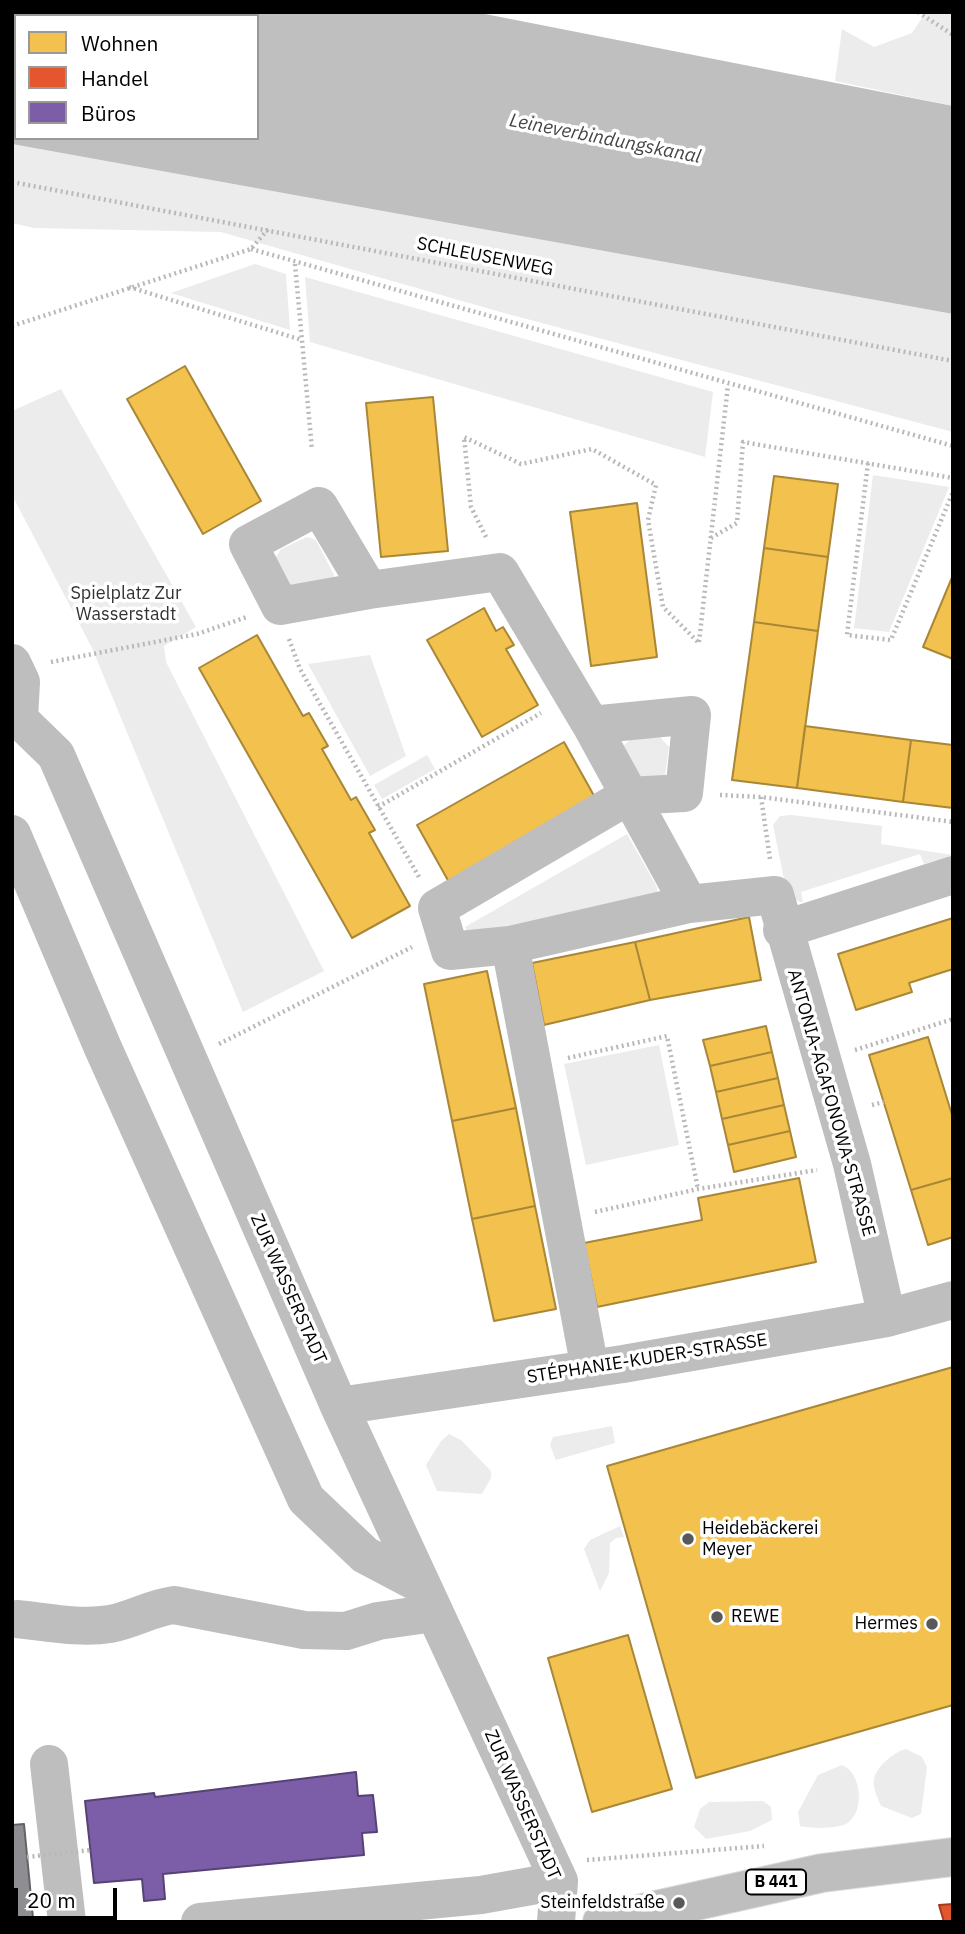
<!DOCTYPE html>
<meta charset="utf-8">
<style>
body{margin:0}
#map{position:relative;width:965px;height:1934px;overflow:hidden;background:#fff;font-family:"IBM Plex Sans",sans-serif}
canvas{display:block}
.frame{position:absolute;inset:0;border:14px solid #000;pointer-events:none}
.legend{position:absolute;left:14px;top:14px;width:245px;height:126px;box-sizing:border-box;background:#fff;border:2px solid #999;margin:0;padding:9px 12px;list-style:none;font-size:21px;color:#000}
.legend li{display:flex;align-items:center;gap:14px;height:35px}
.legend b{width:35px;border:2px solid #999}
.scale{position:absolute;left:14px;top:1888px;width:103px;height:32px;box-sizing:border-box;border:4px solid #000;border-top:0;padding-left:9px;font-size:21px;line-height:24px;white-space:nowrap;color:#000;-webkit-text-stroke:5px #fff;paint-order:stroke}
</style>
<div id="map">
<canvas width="965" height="1934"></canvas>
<div class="frame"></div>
<ul class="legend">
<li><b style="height:19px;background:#f2c14e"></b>Wohnen</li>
<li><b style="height:19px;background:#e4572e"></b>Handel</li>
<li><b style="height:19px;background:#7b5ea7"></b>Büros</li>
</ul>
<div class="scale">20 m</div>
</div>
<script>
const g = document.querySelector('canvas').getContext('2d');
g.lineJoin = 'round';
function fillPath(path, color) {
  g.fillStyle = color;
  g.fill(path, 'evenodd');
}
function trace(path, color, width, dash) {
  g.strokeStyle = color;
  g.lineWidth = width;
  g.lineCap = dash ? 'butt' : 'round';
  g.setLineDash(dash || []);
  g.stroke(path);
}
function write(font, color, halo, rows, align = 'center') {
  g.font = font + ' "IBM Plex Sans",sans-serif';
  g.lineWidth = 7;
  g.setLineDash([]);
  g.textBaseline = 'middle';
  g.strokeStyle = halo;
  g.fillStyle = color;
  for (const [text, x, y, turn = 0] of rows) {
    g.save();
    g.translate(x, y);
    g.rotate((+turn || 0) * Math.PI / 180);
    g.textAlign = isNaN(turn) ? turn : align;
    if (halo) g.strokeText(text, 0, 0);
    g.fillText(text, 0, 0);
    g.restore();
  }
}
const green = new Path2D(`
 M926 12H953V106L835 81 842 29 874 47 912 33Z
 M12 144 953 314V432L504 313 221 232 34 228 12 223Z
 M255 264 286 274 290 330 171 293Z
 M305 277 713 392 705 457 310 342Z
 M61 389 196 627 164 646 166 662 324 971 243 1012 92 648 12 495V411Z
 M873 475 949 487 889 632 854 628Z
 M307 537 316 540 334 575 332 580 296 587 288 584 274 560 281 549Z
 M370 655 406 756 370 776 308 664Z
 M660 737 669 747 664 784 648 792 623 746 630 740Z
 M427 755 435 769 382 799 374 785Z
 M792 815 882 826 881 844 953 855 924 864 920 854 801 892 803 902H800L787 894 773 825 780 816Z
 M627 834 657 887 658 902 468 933 465 927Z
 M659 1045 679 1145 586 1165 564 1064Z
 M612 1426 615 1443 556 1460 550 1445 553 1437Z
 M449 1434 461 1440 491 1471V1478L482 1494 437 1491 426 1465 441 1441Z
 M620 1526 624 1537 616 1538 610 1543 609 1573 600 1591 584 1549 590 1540Z
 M906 1749 922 1757 927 1767 921 1814 912 1818 881 1806C878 1799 872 1786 874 1779 876 1767 895 1751 906 1749Z
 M842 1765C861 1772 865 1809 849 1822 841 1829 810 1829 800 1826L798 1812 818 1775Z
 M763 1801 771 1807 772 1820 750 1831 706 1839 694 1827 700 1809 709 1802Z`);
const water = new Path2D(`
 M12 12H475L953 106V314L12 144ZM16 16H257V138H16Z`);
const homes = new Path2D(`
 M185 366 261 501 203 534 127 399Z
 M433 397 448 551 381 557 366 403Z
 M774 476 838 484 828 557 764 548Z
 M637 503 657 657 591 666 570 512Z
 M764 548 828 557 818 631 754 622Z
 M953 575V659L923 647Z
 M484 608 496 631 503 627 514 645 506 649 538 705 482 737 427 640Z
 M754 622 818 631 797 788 732 780Z
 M257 635 303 716 309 713 328 746 322 749 351 800 356 797 375 830 369 833 410 906 352 938 199 668Z
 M805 726 911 740 903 802 797 788Z
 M911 740 953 745V808L903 802Z
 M564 742 597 801 450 884 417 825Z
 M749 917 761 980 650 1000 635 942Z
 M953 918V969L909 983 912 992 856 1010 838 954Z
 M635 942 650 1000 544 1025 532 963Z
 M487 971 516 1108 452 1121 424 984Z
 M766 1026 772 1052 710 1066 703 1040Z
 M928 1037 953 1118V1178L911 1190 869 1055Z
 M772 1052 778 1078 716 1092 710 1066Z
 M778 1078 784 1105 722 1119 716 1092Z
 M784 1105 790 1131 728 1145 722 1119Z
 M516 1108 535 1206 472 1219 452 1121Z
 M790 1131 796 1157 734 1172 728 1145Z
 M799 1178 816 1262 597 1307 584 1243 702 1220 698 1198Z
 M953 1178V1237L928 1245 911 1190Z
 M535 1206 556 1309 494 1321 472 1219Z
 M953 1367V1705L696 1778 607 1466Z
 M628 1635 672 1789 592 1812 548 1658Z`);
const shops = new Path2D(`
 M953 1904V1922H944L939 1905Z`);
const offices = new Path2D(`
 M356 1772 358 1796 373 1795 377 1832 362 1833 364 1855 163 1874 165 1899 144 1901 142 1879 94 1883 85 1801 154 1793 155 1797Z`);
const industry = new Path2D(`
 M24 1824 33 1918 12 1920V1825Z`);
const path = new Path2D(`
 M918 12 953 35
 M12 182 953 361
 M251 249 953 446
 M295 264 312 450
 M129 287 302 340
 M12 326 251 249 268 229
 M868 463 847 635 891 640 953 492
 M486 537 471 507 464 437 521 464 592 449 656 485 648 520 663 607 699 643
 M711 538 737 523 743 442 953 478
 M289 639 300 669 419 877
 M699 642 728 385
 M51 662 197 634 247 617
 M720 795 761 797 953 822
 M761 797 770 859
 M378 807 541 713
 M219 1044 412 947
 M855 1050 953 1019
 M568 1058 667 1036 698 1189
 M872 1105 884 1102
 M595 1212 698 1189 817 1170
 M587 1860 764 1846`);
const minor = new Path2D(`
 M369 590 319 506 248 544 280 606 369 590 500 572 591 725 689 904
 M12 663 21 682 19 719 56 755 339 1406 559 1881 556 1922
 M591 725 692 715 684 793 628 796 437 908 450 951 510 945 689 904 775 895 852 1164 887 1318
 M12 834 103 1048 306 1499 365 1555 420 1584
 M782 930 953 875
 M510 945 590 1369
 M339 1406 623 1364 887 1318 953 1300
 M17 1619C47 1622 80 1629 110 1624 132 1620 151 1608 174 1605L304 1630 346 1631 378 1621 434 1613
 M49 1764 67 1922
 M200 1922 481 1895 559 1881`);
const major = new Path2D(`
 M602 1922 822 1873 953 1857`);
const pathBridge = new Path2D(`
 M27 1857 91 1850`);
const markers = [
 [688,1539,7,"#595959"],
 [717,1617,7,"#595959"],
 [932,1624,7,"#595959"],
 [679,1903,7,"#595959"]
];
const shields = [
 [776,1882,60]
];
const shieldNames = [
 ["B 441",776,1882]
];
const streetNames = [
 ["SCHLEUSENWEG",485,257,11],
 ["ANTONIA-AGAFONOWA-STRASSE",831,1103,74],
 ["ZUR WASSERSTADT",288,1289,66],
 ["STÉPHANIE-KUDER-STRASSE",647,1359,-9],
 ["ZUR WASSERSTADT",522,1805,66]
];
const parkNames = [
 ["Spielplatz Zur",126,594],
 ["Wasserstadt",126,615]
];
const poiNames = [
 ["Heidebäckerei",702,1529],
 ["Meyer",702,1550],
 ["REWE",731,1617],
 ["Hermes",918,1624,"right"],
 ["Steinfeldstraße",665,1903,"right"]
];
const waterNames = [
 ["Leineverbindungskanal",605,139,11]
];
fillPath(green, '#ececec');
fillPath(water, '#bfbfbf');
fillPath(homes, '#f2c14e');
trace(homes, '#a98737', 2);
fillPath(shops, '#e4572e');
trace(shops, '#a03d20', 2);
fillPath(offices, '#7b5ea7');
trace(offices, '#564275', 2);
fillPath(industry, '#8d8d92');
trace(industry, '#636366', 2);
trace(major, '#dbdbdb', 40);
trace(path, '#b9b9b9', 4.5, [2, 3.5]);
trace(minor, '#bebebe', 38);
trace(major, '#bebebe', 38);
trace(pathBridge, '#b9b9b9', 4.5, [2, 3.5]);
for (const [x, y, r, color] of markers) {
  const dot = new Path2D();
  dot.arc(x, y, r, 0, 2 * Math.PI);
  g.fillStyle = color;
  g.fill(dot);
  trace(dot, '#fff', 2.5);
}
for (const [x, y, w] of shields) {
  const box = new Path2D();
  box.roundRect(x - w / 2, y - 12.5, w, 25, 5);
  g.fillStyle = '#fff';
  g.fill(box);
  trace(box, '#000', 2);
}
write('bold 16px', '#000', null, shieldNames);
write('18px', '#000', '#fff', streetNames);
write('18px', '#333', '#fff', parkNames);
write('18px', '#000', '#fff', poiNames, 'left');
write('italic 19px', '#444', '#fff', waterNames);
</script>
